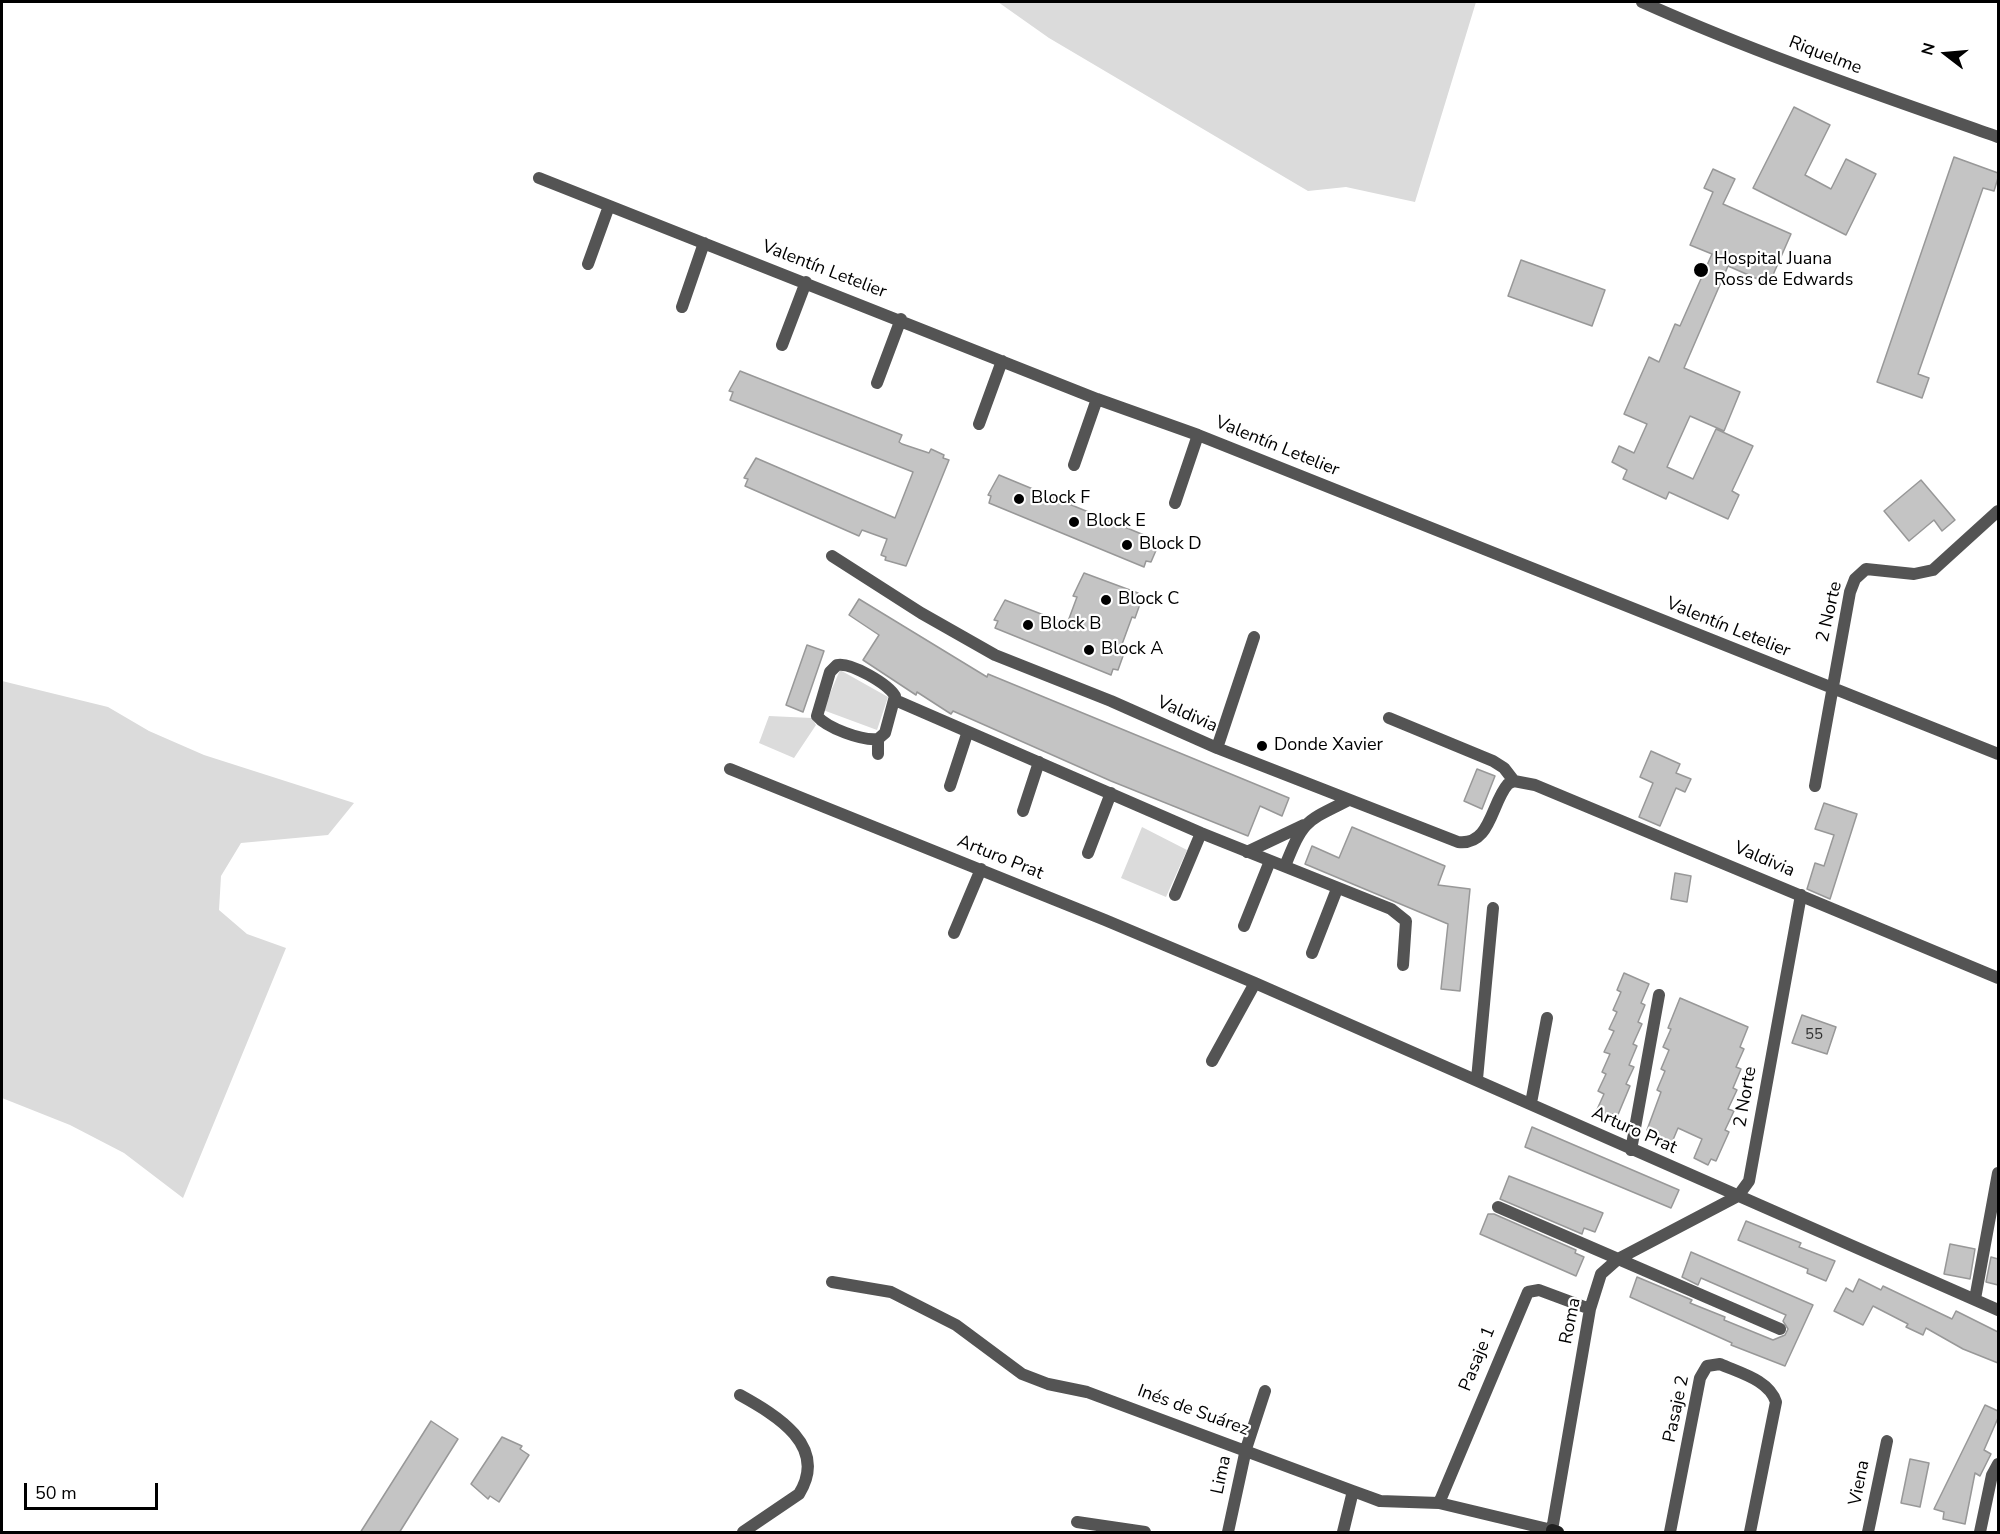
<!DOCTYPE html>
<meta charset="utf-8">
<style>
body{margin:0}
#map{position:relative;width:2000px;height:1534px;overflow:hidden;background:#fff;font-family:"Nunito Sans",sans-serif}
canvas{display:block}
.frame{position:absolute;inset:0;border:3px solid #000;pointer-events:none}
.north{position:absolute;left:1916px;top:24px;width:60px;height:60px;-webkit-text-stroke:4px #fff;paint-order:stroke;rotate:286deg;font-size:16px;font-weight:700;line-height:24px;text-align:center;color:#000}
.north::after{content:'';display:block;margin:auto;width:21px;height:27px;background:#000;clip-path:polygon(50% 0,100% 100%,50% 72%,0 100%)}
.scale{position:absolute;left:24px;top:1483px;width:134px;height:27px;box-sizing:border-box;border:3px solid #000;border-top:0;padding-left:8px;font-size:18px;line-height:21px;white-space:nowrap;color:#000;-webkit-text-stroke:4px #fff;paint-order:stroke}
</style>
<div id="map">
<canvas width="2000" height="1534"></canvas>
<div class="frame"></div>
<div class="north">N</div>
<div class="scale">50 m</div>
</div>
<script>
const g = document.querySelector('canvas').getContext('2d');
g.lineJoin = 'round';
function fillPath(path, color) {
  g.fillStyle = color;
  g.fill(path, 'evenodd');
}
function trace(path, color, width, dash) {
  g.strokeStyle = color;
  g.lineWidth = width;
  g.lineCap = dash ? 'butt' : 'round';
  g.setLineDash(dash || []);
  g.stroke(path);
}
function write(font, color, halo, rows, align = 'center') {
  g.font = font + ' "Nunito Sans",sans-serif';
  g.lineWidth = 4.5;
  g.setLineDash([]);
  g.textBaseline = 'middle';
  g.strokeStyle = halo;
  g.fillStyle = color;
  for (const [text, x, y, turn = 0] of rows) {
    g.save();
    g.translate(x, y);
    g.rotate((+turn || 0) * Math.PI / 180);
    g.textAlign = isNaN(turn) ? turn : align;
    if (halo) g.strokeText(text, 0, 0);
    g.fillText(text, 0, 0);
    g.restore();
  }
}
const green = new Path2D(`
 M998 2H1476L1415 202 1346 187 1308 191 1049 38Z
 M840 670 888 697 877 730 823 710Z
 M2 681 108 707 149 731 204 755 354 803 328 835 241 843 221 876 219 910 247 934 286 948 183 1198 124 1153 70 1125 2 1098Z
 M769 716 812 718 816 725 794 758 759 743Z
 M1142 827 1187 850 1166 897 1121 878Z`);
const building = new Path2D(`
 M1794 107 1830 125 1805 175 1831 189 1846 159 1876 174 1846 235 1753 188Z
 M1954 157 1998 173V178L1994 191 1983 188 1918 374 1929 378 1922 398 1877 382Z
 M1713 169 1735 179 1723 204 1791 234 1769 284 1728 266 1684 368 1740 392 1724 431 1690 416 1667 467 1693 479 1716 429 1753 446 1732 491 1739 495 1728 519 1669 492 1666 499 1623 479 1627 470 1612 462 1619 446 1634 453 1647 424 1624 414 1649 357 1659 362 1675 324 1680 326 1712 254 1690 245 1713 192 1704 188Z
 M1521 260 1605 290 1592 326 1508 296Z
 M740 371 902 435 899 442 902 444 929 453 931 449 944 455 943 458 949 460 906 566 885 560 886 557 881 555 887 539 862 530 859 536 745 486 748 479 744 478 756 458 895 518 913 472 730 400 733 392 729 391Z
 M999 475 1156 540 1153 546 1157 548 1151 562 1146 561 1144 567 989 503 991 496 988 495Z
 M1921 480 1955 520 1942 531 1934 520 1909 541 1884 511Z
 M1084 573 1138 593 1135 602 1140 604 1135 618 1132 617 1121 647 1120 654 1123 656 1118 670 1113 669 1111 675 995 628 998 621 994 620 1005 600 1067 624 1077 597 1073 596Z
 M859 599 987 677 988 674 1289 798 1282 816 1260 806 1248 836 1111 781 953 711 951 714 917 692 916 695 863 660 879 635 849 615Z
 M807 645 824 651 803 712 786 705Z
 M1651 751 1680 764 1676 773 1691 779 1685 792 1676 788 1660 826 1639 817 1653 783 1640 777Z
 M1477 769 1495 776 1482 809 1464 801Z
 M1824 803 1857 814 1830 899 1807 889 1815 863 1824 866 1834 835 1815 829Z
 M1352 827 1445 866 1438 885 1470 889 1460 991 1441 989 1448 924 1305 864 1312 846 1339 858Z
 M1675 873 1691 876 1687 902 1671 899Z
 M1624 973 1649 984 1641 1003 1645 1005 1638 1022 1642 1024 1633 1044 1637 1046 1629 1065 1634 1067 1626 1084 1630 1086 1617 1117 1612 1114 1609 1120 1595 1114 1604 1094 1598 1091 1606 1074 1602 1072 1610 1054 1604 1052 1614 1031 1609 1029 1617 1012 1613 1010 1621 992 1617 990Z
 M1680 998 1748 1027 1740 1047 1744 1049 1736 1067 1741 1069 1733 1088 1737 1090 1728 1109 1734 1111 1725 1130 1729 1132 1716 1161 1711 1159 1708 1165 1694 1158 1702 1139 1678 1128 1670 1147 1655 1140 1658 1135 1647 1130 1661 1092 1657 1090 1665 1071 1661 1069 1669 1050 1663 1047 1671 1029 1668 1028Z
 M1802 1015 1836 1027 1827 1054 1792 1043Z
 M1532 1127 1679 1190 1671 1208 1525 1147Z
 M1509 1176 1603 1213 1595 1232 1584 1228 1582 1234 1500 1199Z
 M1488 1214H1494L1576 1250 1575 1253 1584 1257 1576 1276 1480 1234Z
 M1746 1221 1801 1243 1799 1247 1835 1261 1826 1281 1807 1273 1808 1269 1738 1240Z
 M1950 1244 1975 1249 1970 1279 1944 1274Z
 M1691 1252 1813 1305 1785 1366 1731 1345 1732 1343 1630 1297 1637 1277 1692 1300 1690 1303 1725 1317 1724 1320 1773 1340 1785 1335 1788 1329 1783 1321 1786 1315 1701 1278 1698 1285 1682 1277Z
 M1991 1257 1998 1259V1285L1986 1282Z
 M1859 1279 1881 1290 1883 1286 1952 1319 1956 1311 1998 1332V1363L1963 1349 1926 1328 1923 1335 1906 1327 1908 1324 1873 1306 1863 1325 1834 1311 1846 1288 1853 1292Z
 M1985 1405 1998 1411V1418L1984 1450 1991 1454 1980 1476 1975 1473 1965 1524 1943 1519 1944 1512 1934 1509Z
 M431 1421 458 1439 429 1485 399 1533H360Z
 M502 1437 522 1446 520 1449 529 1455 499 1502 490 1496 488 1499 471 1484Z
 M1910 1459 1929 1463 1920 1507 1901 1503Z`);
const street = new Path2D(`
 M1642 2C1758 54 1879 95 1998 137
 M539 178 1097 399 1198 435 1998 754
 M588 264 609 206
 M682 307 704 243
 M782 345 806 282
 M877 383 901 319
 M979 424 1002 361
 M1074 465 1097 399
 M1175 503 1198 435
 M832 556 921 613 995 655 1111 701 1217 748 1458 842C1491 846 1491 803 1508 784L1514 781 1535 785 1998 978
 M895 700 1201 833 1391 909 1406 921 1403 965
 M1389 718 1493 761 1504 768 1514 781
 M878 739C862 741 827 728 817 716L830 672 837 665C851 662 888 684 895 696L885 733 878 739V754
 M1217 748 1254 637
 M730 769 1105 920 1255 983 1998 1310
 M950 786 967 734
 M1815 786 1850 592 1855 579 1866 569 1914 574 1933 570 1998 511
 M1023 811 1039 762
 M1247 852 1304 825
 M1088 853 1111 793
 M1285 866C1304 819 1305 822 1349 800
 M1175 895 1201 833
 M1244 926 1270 861
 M954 933 981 869
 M1312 953 1337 889
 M1212 1061 1255 983
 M1477 1079 1493 908
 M1531 1103 1547 1018
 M1631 1150 1659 995
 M1498 1207 1780 1329
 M832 1282 891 1292 956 1325 1022 1374 1048 1384 1087 1392 1353 1491 1380 1501 1439 1503 1552 1530 1590 1309 1601 1274 1618 1259 1738 1196 1749 1181 1801 895
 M1975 1299 1998 1173
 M740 1395C776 1415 829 1446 799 1494L743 1532
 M1439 1503 1528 1292 1539 1290 1590 1309
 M1077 1522 1145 1532
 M1228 1532 1246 1449 1265 1391
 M1343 1532 1353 1491
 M1670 1532 1700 1378 1707 1366 1720 1364C1740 1373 1769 1380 1776 1402L1750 1532
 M1868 1532 1887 1441
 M1980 1532 1992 1475 1998 1464`);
const secondary = new Path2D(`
 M1552 1532V1530L1558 1532`);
const markers = [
 [1701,270,8,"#000"],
 [1019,499,6,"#000"],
 [1074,522,6,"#000"],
 [1127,545,6,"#000"],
 [1106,600,6,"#000"],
 [1028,625,6,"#000"],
 [1089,650,6,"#000"],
 [1262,746,6,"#000"]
];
const numberNames = [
 ["55",1814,1035]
];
const streetNames = [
 ["Riquelme",1825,56,21],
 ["Valentín Letelier",824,270,21],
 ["Valentín Letelier",1277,447,22],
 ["2 Norte",1830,612,-77],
 ["Valentín Letelier",1728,628,22],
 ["Valdivia",1187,715,24],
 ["Arturo Prat",1000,858,22],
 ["Valdivia",1764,860,23],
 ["2 Norte",1746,1097,-80],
 ["Arturo Prat",1634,1131,24],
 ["Roma",1571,1321,-79],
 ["Pasaje 1",1478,1359,-68],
 ["Pasaje 2",1677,1409,-78],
 ["Inés de Suárez",1193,1411,20],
 ["Lima",1222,1475,-78],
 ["Viena",1860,1483,-79]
];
const poiNames = [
 ["Hospital Juana",1714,260],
 ["Ross de Edwards",1714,281],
 ["Block F",1031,499],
 ["Block E",1086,522],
 ["Block D",1139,545],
 ["Block C",1118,600],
 ["Block B",1040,625],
 ["Block A",1101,650],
 ["Donde Xavier",1274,746]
];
fillPath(green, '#dbdbdb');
fillPath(building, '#c4c4c4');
trace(building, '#989898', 1.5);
trace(street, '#545454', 12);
trace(secondary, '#212121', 12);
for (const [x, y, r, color] of markers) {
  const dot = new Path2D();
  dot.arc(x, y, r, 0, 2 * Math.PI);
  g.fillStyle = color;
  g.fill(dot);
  trace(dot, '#fff', 2);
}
write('15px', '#313131', null, numberNames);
write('18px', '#000', '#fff', streetNames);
write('18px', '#000', '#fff', poiNames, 'left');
</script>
